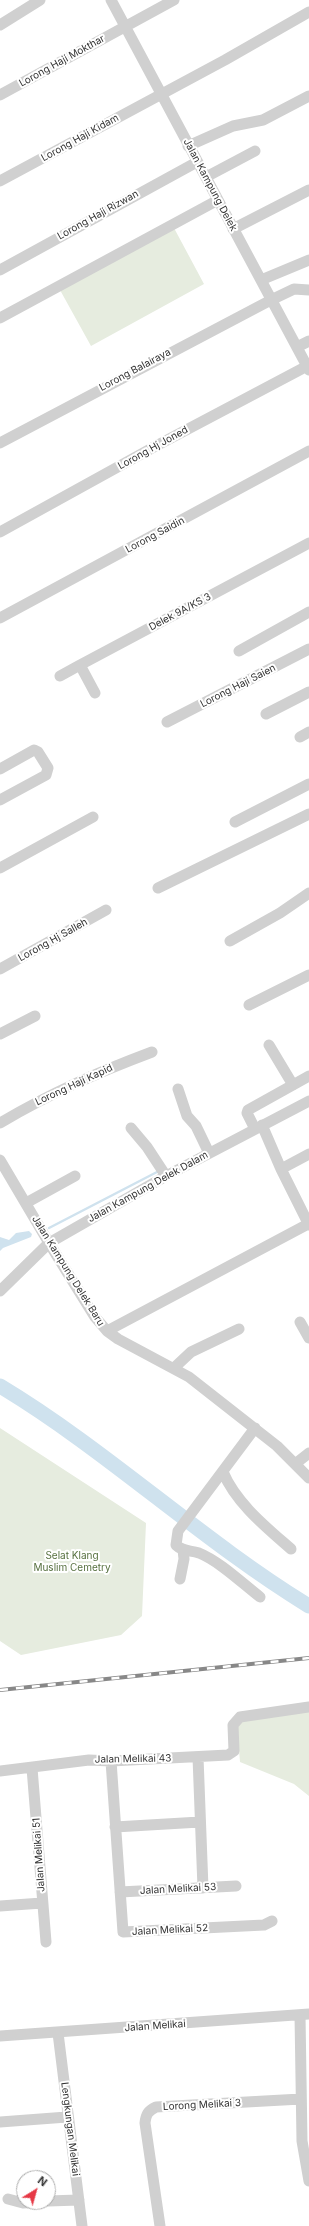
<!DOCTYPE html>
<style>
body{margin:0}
#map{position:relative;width:309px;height:2226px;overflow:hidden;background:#fff;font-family:Inter,sans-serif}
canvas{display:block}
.north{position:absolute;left:16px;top:2170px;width:40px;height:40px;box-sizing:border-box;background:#fff;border:1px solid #adadad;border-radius:50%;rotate:37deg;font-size:11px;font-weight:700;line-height:16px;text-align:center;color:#333}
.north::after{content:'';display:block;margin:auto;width:14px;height:18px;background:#e63946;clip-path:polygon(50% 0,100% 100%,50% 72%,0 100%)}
</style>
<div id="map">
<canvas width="309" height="2226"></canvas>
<div class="north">N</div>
</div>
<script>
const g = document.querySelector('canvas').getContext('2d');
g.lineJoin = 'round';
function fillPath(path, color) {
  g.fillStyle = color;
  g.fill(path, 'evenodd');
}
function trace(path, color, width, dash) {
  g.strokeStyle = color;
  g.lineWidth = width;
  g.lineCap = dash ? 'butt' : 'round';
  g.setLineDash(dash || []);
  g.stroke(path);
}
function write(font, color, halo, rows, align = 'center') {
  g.font = font + ' Inter,sans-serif';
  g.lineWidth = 4;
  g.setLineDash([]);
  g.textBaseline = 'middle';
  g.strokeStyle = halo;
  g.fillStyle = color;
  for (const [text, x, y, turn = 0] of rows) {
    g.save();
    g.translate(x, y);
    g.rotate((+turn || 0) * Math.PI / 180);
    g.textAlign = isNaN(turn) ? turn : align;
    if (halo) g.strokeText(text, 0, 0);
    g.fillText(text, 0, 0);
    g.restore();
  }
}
const green = new Path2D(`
 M174 228 204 284 91 346 60 290Z
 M0 1428 146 1523 142 1616 121 1635 21 1655 0 1641Z
 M309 1710V1796L294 1784 240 1762 237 1724 244 1719Z`);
const water = new Path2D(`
 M29 1231 32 1234 31 1237 3 1248 0 1251V1237L9 1240 16 1233Z`);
const stream = new Path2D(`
 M49 1228 157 1172`);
const river = new Path2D(`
 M0 1386C108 1451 201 1540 309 1606`);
const minor = new Path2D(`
 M111 0 309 370
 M0 25 40 0
 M0 95 174 0
 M188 146 233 126 263 120 309 96
 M206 177 255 151
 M0 181 225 60 309 12
 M233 229 309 190
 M0 270 197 162
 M261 280 309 260
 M0 318 218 200
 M297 347 309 341
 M0 443 271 300 294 289 309 290
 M0 532 154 447 307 366
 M0 618 309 451
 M239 651 309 612
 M60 676 80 665
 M95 693 80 665 309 543
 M266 714 309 692
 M167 722 309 649
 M300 737 309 732
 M0 769 34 750 38 752 48 768 46 775 0 800
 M235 822 309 784
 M0 868 93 817
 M158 888 309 814
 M230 941 280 913 309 893
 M0 969 106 910
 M249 1005 309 975
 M0 1034 35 1016
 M269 1045 293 1085
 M178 1089 187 1116 196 1126 209 1153
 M0 1123C51 1093 96 1073 152 1052
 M262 1125 281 1169 309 1225
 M131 1128 147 1147 166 1176
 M255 1129 247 1113 248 1110 309 1076
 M0 1160 49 1243 95 1317 107 1331 118 1339 189 1377 277 1446 309 1478
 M281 1169 309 1154
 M26 1203 75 1176
 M0 1291 49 1243 166 1176 309 1101
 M300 1322 309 1338
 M107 1331 308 1224
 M175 1367 191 1352 239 1329
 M255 1428 178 1531 176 1545C183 1552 190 1550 199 1553 219 1561 242 1583 260 1597
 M295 1464 309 1453
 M223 1472C236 1503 266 1527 291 1549
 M180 1579 184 1559 183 1550
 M198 1757 203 1888
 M111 1761 123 1932 264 1925 272 1921
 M32 1768 46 1942
 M0 1771 89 1760 111 1761 228 1755 234 1751 233 1725 240 1717 309 1707
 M115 1827 200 1822
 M120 1892 236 1886
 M0 1906 42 1903
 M300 2015 302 2141 309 2181
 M58 2033 82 2226
 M0 2036 309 2014
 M0 2122 67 2117
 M8 2199 23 2203 38 2202
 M48 2201 79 2200
 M160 2226 145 2123C146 2114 148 2111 156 2107L301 2099`);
const rail = new Path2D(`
 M0 1690 309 1658`);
const streetNames = [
 ["Lorong Haji Mokthar",62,61,-29],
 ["Lorong Haji Kidam",80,138,-29],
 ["Jalan Kampung Delek",210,185,62],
 ["Lorong Haji Rizwan",98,215,-29],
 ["Lorong Balairaya",135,370,-28],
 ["Lorong Hj Joned",153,448,-29],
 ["Lorong Saidin",155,535,-28],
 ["Delek 9A/KS 3",180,612,-28],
 ["Lorong Haji Saien",238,686,-27],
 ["Lorong Hj Salleh",53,940,-29],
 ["Lorong Haji Kapid",74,1085,-25],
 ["Jalan Kampung Delek Dalam",148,1187,-29],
 ["Jalan Kampung Delek Baru",68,1271,58],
 ["Jalan Melikai 43",133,1759,-1],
 ["Jalan Melikai 51",39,1855,-94],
 ["Jalan Melikai 53",178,1889,-3],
 ["Jalan Melikai 52",170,1930,-3],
 ["Jalan Melikai",155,2026,-4],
 ["Lorong Melikai 3",202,2105,-3],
 ["Lengkungan Melikai",70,2129,83]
];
const parkNames = [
 ["Selat Klang",72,1556],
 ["Muslim Cemetry",72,1568]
];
fillPath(green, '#e6ecdf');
fillPath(water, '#cfe2ee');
trace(stream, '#cfe2ee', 2.5);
trace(river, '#cfe2ee', 15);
trace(minor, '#d0d0d0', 11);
trace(rail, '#888', 4);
trace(rail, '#fff', 2.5, [8]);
write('10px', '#333', '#fff', streetNames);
write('10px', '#56703f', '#fff', parkNames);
</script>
